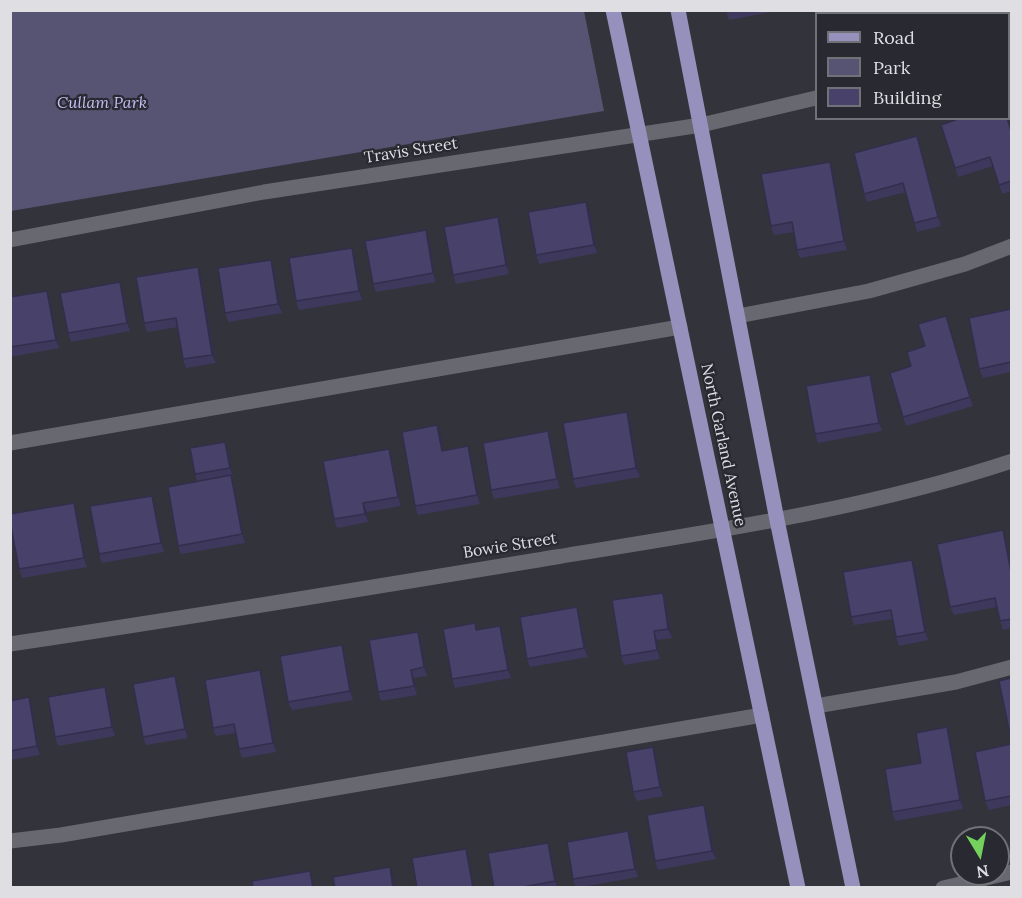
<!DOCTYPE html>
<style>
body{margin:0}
#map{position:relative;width:1022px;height:898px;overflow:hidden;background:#33333b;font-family:Lora,serif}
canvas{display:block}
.frame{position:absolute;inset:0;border:12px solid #dedee3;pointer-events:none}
.legend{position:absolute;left:815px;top:12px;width:195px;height:108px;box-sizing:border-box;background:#292931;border:2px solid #717178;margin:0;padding:8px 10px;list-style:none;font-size:18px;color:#dedee3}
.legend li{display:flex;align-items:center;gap:12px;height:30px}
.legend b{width:30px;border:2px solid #717178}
.north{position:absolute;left:950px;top:826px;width:60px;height:60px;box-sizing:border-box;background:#292931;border:2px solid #717178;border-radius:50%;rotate:170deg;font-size:16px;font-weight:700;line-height:24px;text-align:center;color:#dedee3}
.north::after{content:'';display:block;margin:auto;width:21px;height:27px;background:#74d25c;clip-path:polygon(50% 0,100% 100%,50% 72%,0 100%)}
</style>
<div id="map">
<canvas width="1022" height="898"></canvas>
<div class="frame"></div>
<ul class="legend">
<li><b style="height:8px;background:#9691bc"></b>Road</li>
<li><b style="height:16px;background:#575372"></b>Park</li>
<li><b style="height:16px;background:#48426b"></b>Building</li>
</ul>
<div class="north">N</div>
</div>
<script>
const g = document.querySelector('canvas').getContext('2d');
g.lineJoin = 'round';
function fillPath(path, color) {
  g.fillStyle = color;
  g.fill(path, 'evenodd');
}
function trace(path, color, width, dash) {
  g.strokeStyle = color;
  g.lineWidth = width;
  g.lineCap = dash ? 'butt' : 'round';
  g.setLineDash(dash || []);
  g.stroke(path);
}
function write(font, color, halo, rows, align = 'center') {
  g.font = font + ' Lora,serif';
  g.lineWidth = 4.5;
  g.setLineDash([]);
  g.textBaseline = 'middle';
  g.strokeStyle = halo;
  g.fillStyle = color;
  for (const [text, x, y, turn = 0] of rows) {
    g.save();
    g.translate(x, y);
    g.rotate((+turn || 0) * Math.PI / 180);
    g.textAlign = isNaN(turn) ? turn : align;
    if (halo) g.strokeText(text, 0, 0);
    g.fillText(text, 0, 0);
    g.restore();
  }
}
const green = new Path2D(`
 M11 10 584 11 604 111 11 211Z`);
const minor = new Path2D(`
 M1008 24 1012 23
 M10 240 264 192 701 125 816 98
 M738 316 869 291 965 264 1012 246
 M10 443 680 327
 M10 644C193 617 374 587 556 557 709 532 864 510 1012 461
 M816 706 956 682 1012 667
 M10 841 61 835 762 715
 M943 888 1012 872`);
const major = new Path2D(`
 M613 10 798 888
 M678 10 777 520 853 888`);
const wall = new Path2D(`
 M726 10H781L729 20Z
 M941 125 1011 130V191L1002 194 993 166 958 177Z
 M917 136 920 145 941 226 917 232 906 192 867 202 864 194Z
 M830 162 833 170 847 250 800 258 797 250 794 232 774 235 771 226Z
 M586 202 590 211 597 253 539 264 536 255Z
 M501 226 509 274 456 284 453 275Z
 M429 239 436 282 376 292 373 284Z
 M352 248 355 257 362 300 299 310 296 301Z
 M271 260 274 269 282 313 228 322 225 313Z
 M201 276 216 363 186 368 183 359 178 327 147 332 144 323Z
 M123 291 130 331 71 342 68 333Z
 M10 297 50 299 59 348 10 357Z
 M1011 309V372L983 378 979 369Z
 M946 316 973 406 906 426 903 417 911 366Z
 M870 375 873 383 882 431 818 443 815 434Z
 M627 412 630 421 640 477 576 488 573 479Z
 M548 431 551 440 560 488 494 499 491 490Z
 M441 434 443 451 468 446 471 455 480 504 418 515 415 506Z
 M389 449 392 458 401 506 367 512 368 522 337 528 334 519Z
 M229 451 233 477H232L234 484 245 543 181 554 178 546 197 481 195 474Z
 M152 496 155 504 164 552 102 563 99 554Z
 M74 503 77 512 87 567 22 578 19 569Z
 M1006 539 1011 565V628L1003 630 1000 621 997 607 954 615 950 607Z
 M916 569 928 640 899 646 896 637 893 619 854 625 851 617Z
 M663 593 666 602 672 638 657 640 660 659 624 665 621 656Z
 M577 607 580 616 588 657 530 667 527 659Z
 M500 626 503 635 511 678 455 688 452 679 477 630Z
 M418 632 421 640 427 676 414 678 417 695 381 701 378 692Z
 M345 654 353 700 292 710 288 702Z
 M260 670 264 679 276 752 242 758 239 749 236 733 216 736 213 728Z
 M178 685 188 738 146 745 143 737Z
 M105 687 108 696 115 736 58 746 55 737Z
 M29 697 32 706 40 755 10 760V701Z
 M950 736 963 809 895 821 892 812 921 763Z
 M1011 744V805L989 810 985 801Z
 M656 756 663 796 637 801 633 792Z
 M707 814 716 859 658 870 655 861Z
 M628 831 632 840 638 877 576 888 573 879Z
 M551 851 558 888H494Z`);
const shadedWall = new Path2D(`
 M917 136 920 145 941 226 938 217Z
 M830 162 833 170 847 250 844 241Z
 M586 202 590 211 597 253 594 245Z
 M498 217 501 226 509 274 506 265Z
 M426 230 429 239 436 282 433 273Z
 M352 248 355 257 362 300 359 291Z
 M271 260 274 269 282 313 278 304Z
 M198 267 201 276 216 363 212 355Z
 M120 282 123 291 130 331 127 323Z
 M47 291 50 299 59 348 56 340Z
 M946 316 949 324 973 406 970 397Z
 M870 375 873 383 882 431 879 423Z
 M627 412 630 421 640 477 636 468Z
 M437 425 441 434 445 460 442 451Z
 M548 431 551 440 560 488 557 479Z
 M225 442 229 451 233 477 230 468Z
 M468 446 471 455 480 504 477 495Z
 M389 449 392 458 401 506 398 497Z
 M231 475 234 484 245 543 242 534Z
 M152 496 155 504 164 552 161 543Z
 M74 503 77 512 87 567 84 558Z
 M363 503 367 512 368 522 365 514Z
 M1003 530 1006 539 1011 565V572Z
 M912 560 916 569 928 640 925 632Z
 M663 593 666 602 672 638 668 629Z
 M577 607 580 616 588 657 584 648Z
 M500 626 503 635 511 678 508 670Z
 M654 631 657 640 660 659 657 650Z
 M418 632 421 640 427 676 424 667Z
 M342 645 345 654 353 700 350 691Z
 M260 670 264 679 276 752 273 743Z
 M411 670 414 678 417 695 414 686Z
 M175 676 178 685 188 738 185 729Z
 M105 687 108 696 115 736 112 727Z
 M29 697 32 706 40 755 37 746Z
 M947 727 950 736 963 809 960 800Z
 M653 747 656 756 663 796 660 787Z
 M704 805 707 814 716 859 712 851Z
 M628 831 632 840 638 877 635 869Z
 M548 843 551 851 558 888 555 881Z
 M466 849 469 858 474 888H473Z
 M390 867 393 875 395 888H393Z
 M310 871 313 880 314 888H313Z`);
const building = new Path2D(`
 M961 118H1007L1011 131V181L999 185 990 157 955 168 941 125Z
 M917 136 938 217 914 223 903 183 864 194 854 153Z
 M830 162 844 241 797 250 792 222 771 226 761 174Z
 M586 202 594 245 536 255 528 212Z
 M498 217 506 265 453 275 444 227Z
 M426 230 433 273 373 284 365 241Z
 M352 248 359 291 296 301 289 258Z
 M271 260 278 304 225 313 218 268Z
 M198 267 212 355 183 359 176 318 144 323 136 277Z
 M120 282 127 323 68 333 60 293Z
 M47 291 56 340 10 347V297Z
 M1011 309V362L979 369 969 318Z
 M946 316 970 397 903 417 890 373 911 366 907 352 925 346 918 324Z
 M870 375 879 423 815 434 806 386Z
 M627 412 636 468 573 479 563 423Z
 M437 425 442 451 468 446 477 495 415 506 402 432Z
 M548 431 557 479 491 490 483 443Z
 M225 442 230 468 195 474 190 448Z
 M389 449 398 497 363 503 365 514 334 519 323 461Z
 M231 475 242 534 178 546 168 487Z
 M152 496 161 543 99 554 90 506Z
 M74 503 84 558 19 569 10 521V514Z
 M1003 530 1011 572V619L1000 621 995 598 950 607 937 544Z
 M912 560 925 632 896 637 891 610 851 617 843 572Z
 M663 593 668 629 654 631 657 650 621 656 612 600Z
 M577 607 584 648 527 659 520 617Z
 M475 623 476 630 500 626 508 670 452 679 443 629Z
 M418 632 424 667 411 670 414 686 378 692 369 640Z
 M342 645 350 691 288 702 280 656Z
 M260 670 273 743 239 749 234 724 213 728 205 680Z
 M175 676 185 729 143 737 133 684Z
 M1011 678V739L999 681Z
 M105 687 112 727 55 737 48 697Z
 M29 697 37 746 10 751V701Z
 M947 727 960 800 892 812 885 769 921 763 916 733Z
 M1011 744V796L985 801 975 752Z
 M653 747 660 787 633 792 626 752Z
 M704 805 712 851 655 861 647 815Z
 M628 831 635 869 573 879 567 842Z
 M548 843 555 881 518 888H494L488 853Z
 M466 849 473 888H417L412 858Z
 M390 867 393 888H335L333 877Z
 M310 871 313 888H253L252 881Z`);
const parkNames = [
 ["Cullam Park",102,103]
];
const streetNames = [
 ["Travis Street",411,151,-9],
 ["North Garland Avenue",723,445,78],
 ["Bowie Street",510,546,-9]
];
fillPath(green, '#575372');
trace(minor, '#686871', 15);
trace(major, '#9691bc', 15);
fillPath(wall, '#3e395c');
fillPath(shadedWall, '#322e4b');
fillPath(building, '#48426b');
trace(building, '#322e4b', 1.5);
write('italic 16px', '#c4bef6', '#292931', parkNames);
write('16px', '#dedee3', '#292931', streetNames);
</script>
